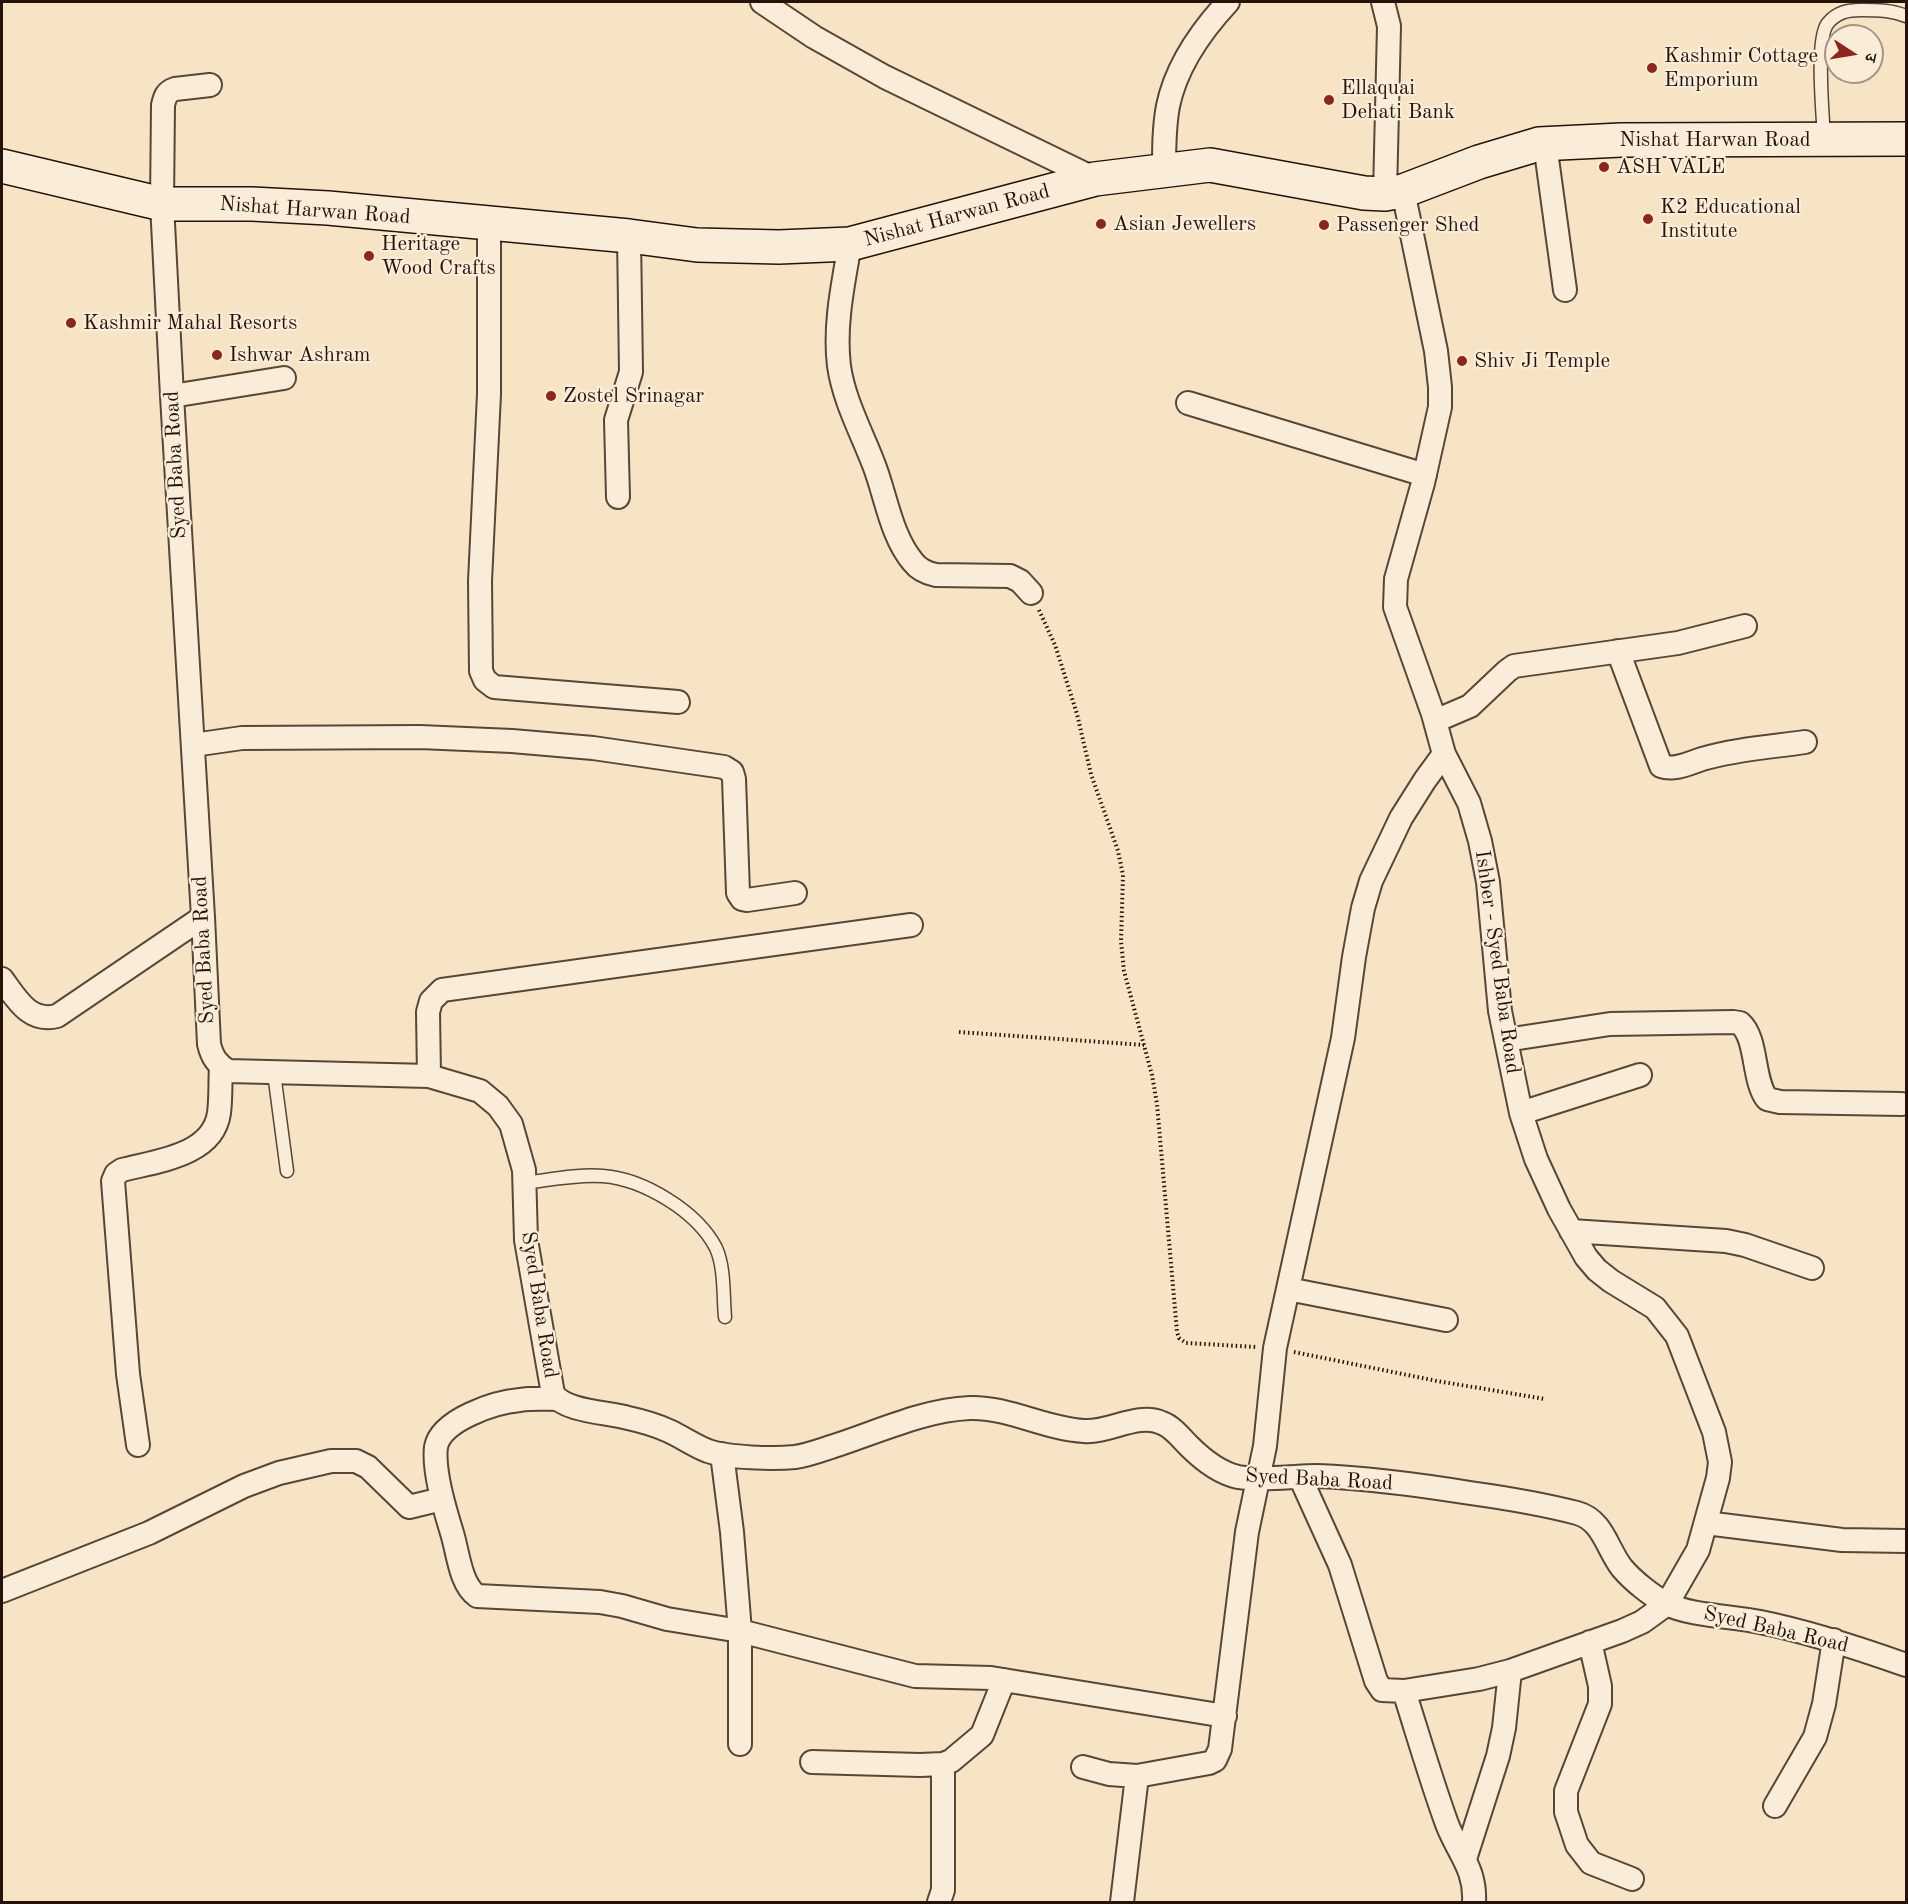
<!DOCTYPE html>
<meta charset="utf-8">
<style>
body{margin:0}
#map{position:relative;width:1908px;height:1904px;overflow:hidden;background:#f6e4c4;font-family:"Old Standard TT","Noto Serif Devanagari",serif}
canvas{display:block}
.frame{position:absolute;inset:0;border:3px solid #24120b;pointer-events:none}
.north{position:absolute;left:1824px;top:24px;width:60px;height:60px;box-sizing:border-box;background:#f9edd9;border:2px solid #a49587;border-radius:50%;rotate:102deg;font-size:16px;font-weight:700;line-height:24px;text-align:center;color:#24120b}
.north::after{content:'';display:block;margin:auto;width:21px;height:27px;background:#8f2418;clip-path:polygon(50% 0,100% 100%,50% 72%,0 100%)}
</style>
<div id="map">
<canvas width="1908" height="1904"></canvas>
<div class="frame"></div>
<div class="north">उ</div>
</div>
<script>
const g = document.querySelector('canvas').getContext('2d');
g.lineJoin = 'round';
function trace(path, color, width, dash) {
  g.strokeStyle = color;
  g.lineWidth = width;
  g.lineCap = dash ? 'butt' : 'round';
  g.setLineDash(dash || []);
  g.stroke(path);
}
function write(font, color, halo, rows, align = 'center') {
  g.font = font + ' "Old Standard TT",serif';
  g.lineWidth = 4.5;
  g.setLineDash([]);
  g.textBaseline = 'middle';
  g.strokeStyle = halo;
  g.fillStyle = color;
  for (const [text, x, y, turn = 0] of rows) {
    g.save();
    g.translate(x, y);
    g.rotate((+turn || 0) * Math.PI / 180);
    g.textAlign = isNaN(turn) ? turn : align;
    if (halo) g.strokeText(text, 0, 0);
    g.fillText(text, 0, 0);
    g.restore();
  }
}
const path = new Path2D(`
 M1039 610 1055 645 1077 714 1091 774 1118 851 1123 875 1121 941 1124 971 1152 1075 1157 1104 1177 1332 1179 1338 1186 1343 1257 1347
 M959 1032 1144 1045
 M1294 1352 1437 1381 1545 1399`);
const lane = new Path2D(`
 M1824 138C1823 115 1815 38 1828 23 1837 12 1848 10 1861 10 1878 10 1891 10 1906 16
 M274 1073 287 1171
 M524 1183C549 1180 577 1174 603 1176 643 1179 697 1211 716 1248 725 1268 723 1296 725 1317`);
const street = new Path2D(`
 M762 2 814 37 885 77 1095 179
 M1383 2 1389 26 1385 194
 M210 85 175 89C166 92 165 97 163 105L162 204 172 396 203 917 209 1044C212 1057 217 1064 228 1071L429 1076 480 1091 498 1106 511 1124 524 1170 526 1240 553 1394C566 1412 607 1412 628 1418 642 1421 656 1425 669 1431 682 1437 695 1446 708 1451 728 1458 774 1459 795 1457 810 1455 824 1449 837 1445 880 1431 924 1410 970 1408 1009 1407 1045 1429 1084 1431 1109 1433 1138 1412 1162 1423 1173 1427 1181 1438 1189 1446 1202 1459 1220 1473 1238 1477 1264 1481 1292 1476 1318 1476 1369 1478 1420 1485 1470 1493 1506 1498 1542 1504 1577 1513 1603 1520 1607 1549 1622 1568 1633 1581 1652 1596 1667 1604 1691 1616 1733 1616 1760 1622 1810 1632 1858 1648 1906 1665
 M1545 144 1565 290
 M1164 171C1164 149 1164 127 1168 106 1176 67 1202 30 1228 2
 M1403 191 1436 351 1440 387V407L1423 483 1396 579 1395 607 1433 714 1444 754 1469 803 1480 841 1488 882 1500 1011 1521 1113 1536 1159 1559 1209 1586 1257 1597 1270 1611 1281 1655 1308 1677 1336 1714 1432 1720 1462 1718 1478 1698 1550 1667 1604 1642 1622 1622 1631 1510 1671 1479 1679 1404 1691
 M489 224V394L480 581 481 671 485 680 494 687 678 702
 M850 244C843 284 834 326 839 366 844 401 862 433 874 465 886 496 891 536 913 562 919 570 926 573 936 575L1010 576 1020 581 1031 593
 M172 396 284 378
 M1188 403 1425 475
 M618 497 616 420 631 372 629 236
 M1618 651 1661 766C1674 771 1690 763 1702 759 1736 749 1771 747 1805 742
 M1435 721 1470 706 1507 671 1514 666 1678 643 1745 626
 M193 745 242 738 420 737 512 741 593 748 724 767 732 772 734 779 738 893 742 899 747 900 795 893
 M2 979C16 998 29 1023 57 1016L203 917
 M1506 1040 1610 1024 1733 1022 1740 1023C1758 1039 1752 1079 1767 1099L1780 1102 1902 1104
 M429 1076 428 1012 431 1001 442 990 911 925
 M1521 1113 1640 1075
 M1571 1231 1726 1241 1745 1245 1812 1268
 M1288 1289 1446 1320
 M557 1399C545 1399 532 1398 520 1400 495 1402 441 1420 436 1447 433 1471 445 1510 452 1533 458 1552 460 1584 477 1596L600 1602 622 1606 667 1619 740 1631 915 1676 991 1678 1225 1716
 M138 1445 128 1374 113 1181 116 1174 122 1170C156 1161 213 1156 219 1113 221 1098 220 1082 221 1067
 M722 1454 732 1532 740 1631V1744
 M1300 1477 1340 1565 1376 1681 1382 1690 1404 1691C1418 1735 1431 1780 1447 1824 1458 1853 1476 1869 1474 1902
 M1706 1523 1842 1540 1906 1541
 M2 1591 149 1533 244 1486 279 1473 331 1461H356L368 1467 409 1507 442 1499
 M1590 1642 1600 1686V1704L1566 1791V1812L1577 1845 1591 1863 1632 1879
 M812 1762 920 1765 943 1764 951 1761 982 1735 1004 1680
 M1083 1767 1109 1774 1137 1776 1209 1763 1215 1760 1220 1749 1247 1532 1265 1446 1275 1348 1343 1038 1354 957 1363 908 1371 881 1401 818 1425 780 1444 754
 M1775 1806 1815 1737 1824 1704 1834 1640
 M1465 1859 1498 1756 1504 1728 1510 1671
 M939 1902 943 1890V1764
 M1122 1902 1137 1776`);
const secondary = new Path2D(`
 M2 166 162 204H252L328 208 629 236 697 245 779 247 850 244 1095 179 1210 165 1364 193 1385 194 1403 191 1479 162 1539 144 1621 140 1906 139`);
const markers = [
 [1652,68,6,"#8f2418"],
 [1329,100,6,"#8f2418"],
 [1604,167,6,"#8f2418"],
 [1648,219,6,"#8f2418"],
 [1101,224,6,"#8f2418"],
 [1324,225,6,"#8f2418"],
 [369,256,6,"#8f2418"],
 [71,323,6,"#8f2418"],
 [217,355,6,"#8f2418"],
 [1462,361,6,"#8f2418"],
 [551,396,6,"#8f2418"]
];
const poiNames = [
 ["Kashmir Cottage",1664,56],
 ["Emporium",1664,80],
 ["Ellaquai",1341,88],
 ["Dehati Bank",1341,112],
 ["ASH VALE",1616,167],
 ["K2 Educational",1660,207],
 ["Institute",1660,231],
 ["Asian Jewellers",1113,224],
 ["Passenger Shed",1336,225],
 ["Heritage",381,244],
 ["Wood Crafts",381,268],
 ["Kashmir Mahal Resorts",83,323],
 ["Ishwar Ashram",229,355],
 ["Shiv Ji Temple",1474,361],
 ["Zostel Srinagar",563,396]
];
const streetNames = [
 ["Nishat Harwan Road",1715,140],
 ["Nishat Harwan Road",315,211,4],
 ["Nishat Harwan Road",957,216,-15],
 ["Syed Baba Road",176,465,-93],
 ["Syed Baba Road",204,950,-93],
 ["Ishber - Syed Baba Road",1497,962,82],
 ["Syed Baba Road",539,1305,81],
 ["Syed Baba Road",1319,1480,3],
 ["Syed Baba Road",1776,1630,13]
];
trace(lane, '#584639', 15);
trace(street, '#584639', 26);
trace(secondary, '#24120b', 36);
trace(path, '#24120b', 4, [1.5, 3]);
trace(lane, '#f9edd9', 12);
trace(street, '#f9edd9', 22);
trace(secondary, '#f9edd9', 33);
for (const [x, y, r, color] of markers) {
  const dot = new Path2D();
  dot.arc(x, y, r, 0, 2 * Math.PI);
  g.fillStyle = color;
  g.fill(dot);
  trace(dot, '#f9edd9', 2);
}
write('21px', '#24120b', '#f9edd9', poiNames, 'left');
write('21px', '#24120b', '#f9edd9', streetNames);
</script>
